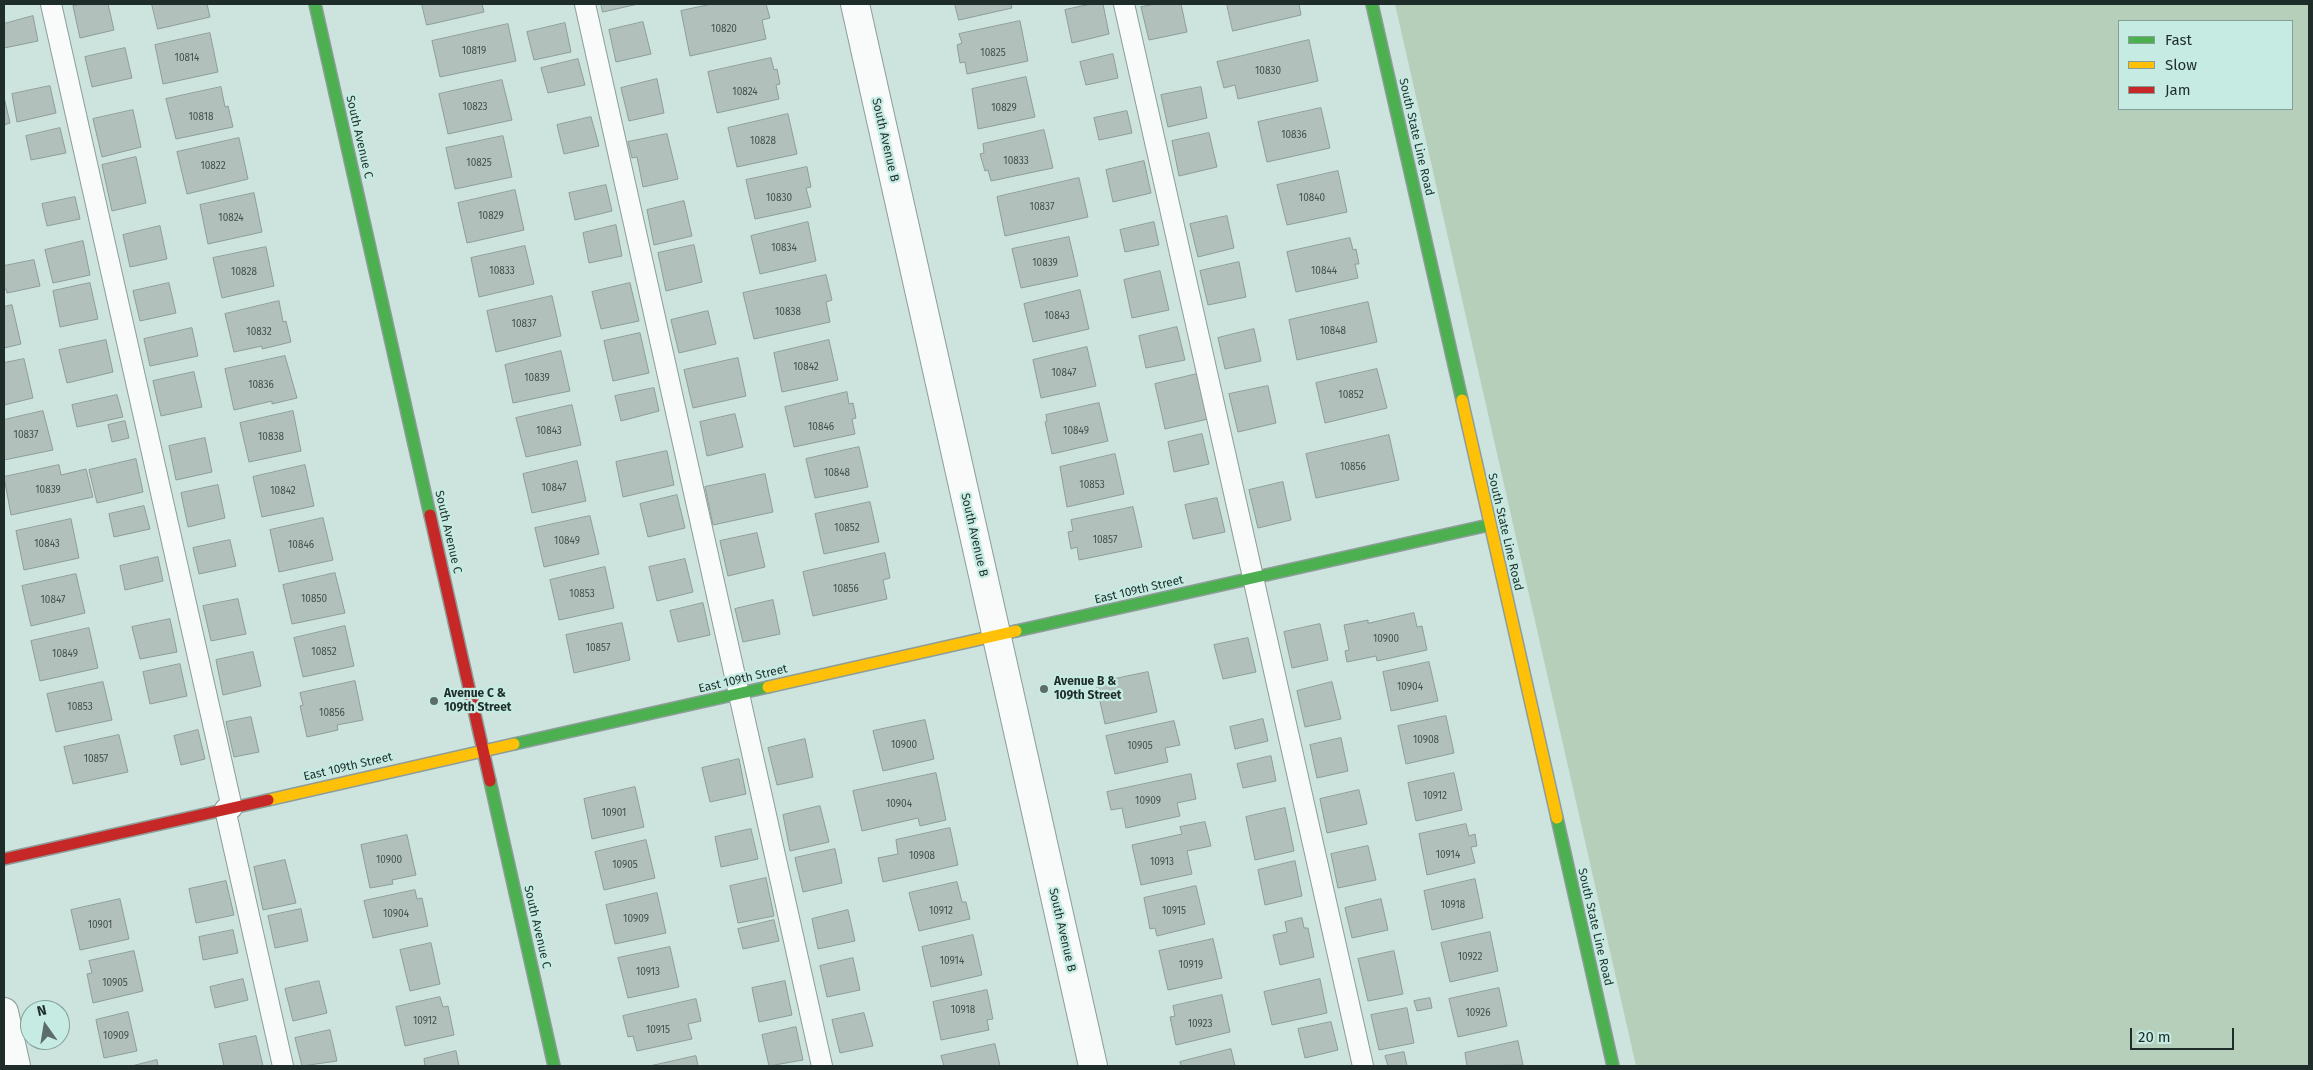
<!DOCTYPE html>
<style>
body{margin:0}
#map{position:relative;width:2313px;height:1070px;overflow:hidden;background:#cde3dd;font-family:"Fira Sans",sans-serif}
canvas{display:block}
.frame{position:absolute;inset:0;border:5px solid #1f2d2a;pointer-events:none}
.legend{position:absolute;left:2118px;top:20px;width:175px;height:90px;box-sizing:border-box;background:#c5ebe2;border:1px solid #839f98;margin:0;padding:6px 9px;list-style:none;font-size:15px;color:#1f2d2a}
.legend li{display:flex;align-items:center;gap:10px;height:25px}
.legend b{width:25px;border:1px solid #839f98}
.north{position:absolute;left:20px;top:1000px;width:50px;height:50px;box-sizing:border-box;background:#c5ebe2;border:1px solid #839f98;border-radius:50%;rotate:347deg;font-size:14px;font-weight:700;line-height:20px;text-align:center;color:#1f2d2a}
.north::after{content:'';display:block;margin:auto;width:18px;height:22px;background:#5c6d69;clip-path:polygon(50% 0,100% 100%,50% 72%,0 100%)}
.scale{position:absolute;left:2130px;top:1028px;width:104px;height:22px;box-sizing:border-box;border:2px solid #1f2d2a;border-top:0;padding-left:6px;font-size:15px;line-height:18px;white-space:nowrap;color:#1f2d2a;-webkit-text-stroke:4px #c5ebe2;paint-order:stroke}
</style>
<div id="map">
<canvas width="2313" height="1070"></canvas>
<div class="frame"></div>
<ul class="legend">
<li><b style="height:6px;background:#4caf50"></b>Fast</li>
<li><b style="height:6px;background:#ffc107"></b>Slow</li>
<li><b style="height:6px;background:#c62828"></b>Jam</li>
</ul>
<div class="north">N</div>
<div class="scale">20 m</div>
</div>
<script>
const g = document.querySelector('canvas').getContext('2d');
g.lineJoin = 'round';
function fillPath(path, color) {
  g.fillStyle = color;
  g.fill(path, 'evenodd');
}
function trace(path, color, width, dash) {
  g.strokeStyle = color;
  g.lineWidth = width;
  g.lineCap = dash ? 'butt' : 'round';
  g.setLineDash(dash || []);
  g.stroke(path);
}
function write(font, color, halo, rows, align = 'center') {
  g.font = font + ' "Fira Sans",sans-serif';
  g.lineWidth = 4.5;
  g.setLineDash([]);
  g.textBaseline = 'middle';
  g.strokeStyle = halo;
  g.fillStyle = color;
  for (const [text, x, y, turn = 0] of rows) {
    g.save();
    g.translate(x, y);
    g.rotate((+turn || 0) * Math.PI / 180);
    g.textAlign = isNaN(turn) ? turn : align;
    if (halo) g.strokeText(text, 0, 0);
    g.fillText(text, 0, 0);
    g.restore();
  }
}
const green = new Path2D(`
 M1395 4H2309V1066H1636ZM2119 21H2292V109H2119Z`);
const building = new Path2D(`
 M84 4H108L114 30 80 38 73 6Z
 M152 4H207L210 17 158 29Z
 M422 4H482L484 12 427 25Z
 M601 4H638L603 12Z
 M712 4H766L770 18 762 20 766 39 690 56 681 11Z
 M955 4H1011L1012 8 959 20Z
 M1091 4H1103L1109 34 1072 43 1065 10Z
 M1157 4H1181L1187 32 1149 40 1141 7Z
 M1227 4H1299L1301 15 1233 31Z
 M33 16 38 41 4 48V24Z
 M1020 21 1028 61 967 74 965 62 960 63 957 45 962 43 959 34Z
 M643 22 651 54 616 62 609 30Z
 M565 23 571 52 534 60 527 32Z
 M508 24 516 61 440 77 432 41Z
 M210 33 218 72 163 84 155 45Z
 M1309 40 1318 81 1238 99 1235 85 1224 88 1217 62Z
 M125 48 132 78 92 87 85 57Z
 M1113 54 1118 78 1086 85 1080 62Z
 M771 58 774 70 777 69 780 84 776 85 779 99 717 113 708 72Z
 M578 59 585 85 548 93 541 68Z
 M1026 77 1035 117 978 129 972 89Z
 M657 79 664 113 629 121 621 88Z
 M502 80 512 120 448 134 439 94Z
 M50 86 56 113 17 122 12 94Z
 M221 87 225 107 228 106 233 127 176 139 166 99Z
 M1201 87 1207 118 1168 127 1161 95Z
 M4 97 10 123 4 125Z
 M1321 108 1330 148 1267 162 1258 122Z
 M133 110 141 147 102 157 93 119Z
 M1127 111 1132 133 1099 140 1094 118Z
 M788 114 797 154 737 167 728 128Z
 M591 117 599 146 564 154 557 125Z
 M60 128 66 153 31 160 26 136Z
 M1044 130 1053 168 991 181 988 170 985 171 980 154 984 153 983 144Z
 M1209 133 1217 167 1179 176 1172 141Z
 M667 134 678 179 643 187 637 157 632 158 628 142Z
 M503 136 512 177 455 189 446 148Z
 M239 138 248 179 187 194 177 152Z
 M136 157 146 203 112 211 102 165Z
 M1144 161 1151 193 1113 202 1106 170Z
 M807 167 811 187 806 188 811 207 755 219 746 180Z
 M1338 171 1347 212 1287 225 1277 185Z
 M1079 178 1088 217 1005 236 997 197Z
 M606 185 612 211 575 220 569 193Z
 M515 190 524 230 467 243 458 203Z
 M254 193 262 232 208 244 200 205Z
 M75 197 80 219 47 226 42 204Z
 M684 201 692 236 654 245 647 210Z
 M1227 216 1234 248 1198 257 1190 224Z
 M808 222 816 261 760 274 751 236Z
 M1154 222 1159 245 1125 252 1120 230Z
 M616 225 622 256 589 263 583 233Z
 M160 226 167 259 130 267 123 235Z
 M1069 237 1078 276 1021 288 1012 249Z
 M1350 238 1353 250 1356 249 1359 264H1355L1358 278 1296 292 1287 252Z
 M83 241 90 275 53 283 45 250Z
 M694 245 702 282 666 291 658 253Z
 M525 246 534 284 479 297 471 258Z
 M266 247 274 286 222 298 213 258Z
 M34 260 40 286 7 293 6 289 4 290V266Z
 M1239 262 1246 297 1208 305 1200 271Z
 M1160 271 1169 310 1132 318 1124 280Z
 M826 275 832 300 826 302 830 322 754 339 743 293Z
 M90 283 98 319 60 327 53 291Z
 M169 283 176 313 140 321 133 291Z
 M630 283 639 321 601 329 592 292Z
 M1080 290 1089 329 1033 342 1024 304Z
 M552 296 561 336 496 352 487 311Z
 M279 301 283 322 286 321 291 342 262 349V346L234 352 225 314Z
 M1368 302 1377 342 1297 360 1289 320Z
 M12 305 21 344 4 348V307Z
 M708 311 716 344 679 353 671 320Z
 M1177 327 1185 360 1146 368 1139 336Z
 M192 328 198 356 150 366 144 339Z
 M1254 329 1261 361 1225 369 1218 338Z
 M640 333 649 373 613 381 604 341Z
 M106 340 113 372 67 383 59 350Z
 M829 340 838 380 782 392 774 353Z
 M1087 347 1096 386 1041 398 1033 360Z
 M561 351 570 391 513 403 505 365Z
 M285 356 297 398 272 404V401L234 410 225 369Z
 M738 358 746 396 693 408 684 370Z
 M24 359 33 398 4 405V363Z
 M1377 369 1387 408 1325 423 1316 383Z
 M194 372 202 407 161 416 153 381Z
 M1197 374 1208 419 1165 429 1155 384Z
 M1268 386 1276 423 1238 432 1229 394Z
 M654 388 659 411 621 421 615 396Z
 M847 392 849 404 853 403 856 418 852 419 855 434 794 447 785 407Z
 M117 395 123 417 77 427 72 405Z
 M1099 403 1108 441 1052 454 1045 422 1047 421 1046 415Z
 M572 405 581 445 526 457 516 418Z
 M43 411 53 450 4 460V420Z
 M293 411 301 451 249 462 240 423Z
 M735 414 743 447 707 456 700 422Z
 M125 421 129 438 112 442 108 425Z
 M1202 434 1209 464 1174 472 1168 442Z
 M1389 435 1399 480 1316 498 1306 454Z
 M205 438 212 472 176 480 169 446Z
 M859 447 868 487 815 498 806 459Z
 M667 451 674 485 623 497 616 462Z
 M1115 454 1124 494 1067 507 1060 467Z
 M136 459 143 492 97 503 89 470Z
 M577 461 586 501 532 513 523 474Z
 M59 465 61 475 86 469 93 497 11 515 4 477Z
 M305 465 314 506 262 517 253 477Z
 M765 474 773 512 713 525 705 487Z
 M1283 482 1291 520 1258 528 1249 490Z
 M218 485 225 518 188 527 181 493Z
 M677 495 685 528 648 537 640 504Z
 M1217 498 1225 532 1193 539 1185 505Z
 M870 502 879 542 824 554 815 514Z
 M144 506 150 529 114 537 109 514Z
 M1133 507 1142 547 1079 560 1077 547 1071 549 1068 532 1073 531 1071 520Z
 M590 516 599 554 544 567 535 528Z
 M323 518 333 560 279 572 270 530Z
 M71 519 79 558 24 570 16 531Z
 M757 533 765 567 728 576 720 541Z
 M230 540 236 566 199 574 193 548Z
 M885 553 890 578 883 580 887 599 813 616 803 572Z
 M158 557 163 581 125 590 120 566Z
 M685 559 693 592 657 601 649 567Z
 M605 567 614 608 559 620 550 580Z
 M335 573 345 613 292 624 283 585Z
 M76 574 85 613 31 626 22 586Z
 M238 599 246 634 211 641 203 606Z
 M773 600 780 634 743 642 735 609Z
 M703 603 710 635 678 642 670 611Z
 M1414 613 1417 627 1422 626 1427 650 1377 661 1376 656 1347 662 1345 651 1349 650 1344 625 1368 620V623Z
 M170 619 177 652 140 659 132 627Z
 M622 623 630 660 574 673 566 635Z
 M1320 624 1328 660 1292 668 1284 632Z
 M345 626 354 666 303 677 294 638Z
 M89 628 98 668 40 681 31 641Z
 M1248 638 1256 672 1223 679 1214 645Z
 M253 652 261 686 223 695 216 660Z
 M1429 662 1438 701 1391 711 1383 672Z
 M180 664 187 696 150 704 143 672Z
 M1148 672 1157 712 1105 724 1096 683Z
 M355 681 363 720 337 725 338 730 307 737 300 706 303 705 300 693Z
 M103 682 112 720 56 732 47 694Z
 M1332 682 1341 719 1305 727 1297 691Z
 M1446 716 1454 753 1406 764 1398 726Z
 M251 717 259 752 234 757 226 722Z
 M1263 719 1268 741 1235 749 1230 727Z
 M925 720 934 759 883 771 873 731Z
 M1174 721 1180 745 1165 748 1168 762 1115 774 1106 736Z
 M198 730 205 759 181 765 174 736Z
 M119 735 128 772 73 784 64 747Z
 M1341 738 1348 771 1317 778 1310 745Z
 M805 739 813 777 777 785 768 748Z
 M1271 756 1276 781 1243 788 1237 764Z
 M739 759 746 794 710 802 702 768Z
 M936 773 946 820 920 826 918 818 862 831 853 791Z
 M1454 773 1462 810 1416 821 1408 783Z
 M1191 774 1196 799 1177 803 1180 816 1126 828 1122 808 1111 810 1107 792Z
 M635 787 644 827 592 839 584 799Z
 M1359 790 1367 824 1327 833 1320 799Z
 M820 806 829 842 790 851 783 815Z
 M1285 808 1294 851 1255 860 1246 817Z
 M1205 822 1211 846 1187 851 1192 874 1141 885 1132 845 1182 834 1180 827Z
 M1466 824 1469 836 1475 834 1477 846 1471 847 1475 863 1427 875 1419 834Z
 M950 828 958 865 883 882 878 858 898 854 896 840Z
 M751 829 758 859 721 867 715 837Z
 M407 835 416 875 392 880 393 884 370 888 361 845Z
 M646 840 655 878 604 890 595 852Z
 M1368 846 1376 880 1338 888 1331 854Z
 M835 849 842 883 803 892 795 858Z
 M285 860 296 903 263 910 254 867Z
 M1295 861 1302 896 1265 905 1258 870Z
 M766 878 774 916 738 923 730 886Z
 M1475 879 1483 918 1432 930 1424 891Z
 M226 881 234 915 196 923 189 889Z
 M957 882 962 902H966L970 919 919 931 909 893Z
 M1196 886 1205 924 1157 936 1155 928 1150 929 1144 898Z
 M415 890 417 899 422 898 428 926 373 938 364 901Z
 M657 893 666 933 615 944 606 905Z
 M120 899 129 939 80 950 71 910Z
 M1381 899 1388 930 1352 938 1345 908Z
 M301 909 308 941 275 948 268 916Z
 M848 910 855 941 818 949 812 919Z
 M1302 918 1304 928H1308L1314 957 1280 965 1273 935 1287 932 1285 922Z
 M774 920 779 941 743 949 738 929Z
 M233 930 238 953 203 960 199 937Z
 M1490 932 1498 971 1450 982 1441 943Z
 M973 935 982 975 931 987 922 947Z
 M1213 939 1222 978 1168 990 1159 951Z
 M431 943 440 984 410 991 400 950Z
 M670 947 679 987 628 998 618 958Z
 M134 951 143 991 93 1003 87 974 92 973 89 961Z
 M1394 951 1403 994 1368 1001 1358 959Z
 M853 958 860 990 827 997 820 966Z
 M243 979 248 1000 215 1008 210 987Z
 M1320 979 1327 1013 1272 1025 1264 992Z
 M319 981 327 1013 293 1021 285 989Z
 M785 981 792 1015 759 1022 752 988Z
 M1499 988 1507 1026 1458 1037 1449 999Z
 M987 990 993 1019 987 1020 989 1030 941 1040 933 1002Z
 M1222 995 1230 1032 1176 1045 1170 1017 1175 1016 1173 1006Z
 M440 997 443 1007 448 1006 454 1035 405 1046 396 1007Z
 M1430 998 1432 1008 1417 1011 1414 1001Z
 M696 999 701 1021 688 1024 692 1039 637 1051 633 1036 628 1037 623 1016Z
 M1407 1008 1414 1043 1379 1050 1371 1015Z
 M128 1012 137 1051 104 1058 96 1020Z
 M864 1013 873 1046 840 1053 832 1020Z
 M1331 1022 1338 1050 1305 1058 1298 1029Z
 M796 1027 803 1060 769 1066 762 1035Z
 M330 1030 337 1061 302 1066 295 1038Z
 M256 1036 263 1066H224L219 1044Z
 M1518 1041 1523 1065 1467 1066 1465 1053Z
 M995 1044 1000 1066H944L941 1056Z
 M1231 1049 1235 1066H1181L1180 1062Z
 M456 1051 459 1066H425L424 1059Z
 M1404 1052 1407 1066H1388L1385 1056Z
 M696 1056 698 1066H650Z
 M157 1060 158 1066H132Z`);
const lane = new Path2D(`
 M51 4 232 808
 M585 4 822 1066
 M1124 4 1363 1066
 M225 809 283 1066`);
const street = new Path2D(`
 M855 4 1093 1066
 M4 1012 16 1066`);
const fast = new Path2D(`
 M315 4 430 515
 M1372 4 1462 400
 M1016 631 1489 525
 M514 744 768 687
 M490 781 554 1066
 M1557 818 1613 1066`);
const slow = new Path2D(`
 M1462 400 1557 818
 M768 687 1016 631
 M268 800 514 744`);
const jam = new Path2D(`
 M430 515 490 781
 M4 859 268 800`);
const markers = [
 [1044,689,5,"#5c6d69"],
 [434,701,5,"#5c6d69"]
];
const numberNames = [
 ["10820",724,29],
 ["10819",474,51],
 ["10825",993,53],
 ["10814",187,58],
 ["10830",1268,71],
 ["10824",745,92],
 ["10823",475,107],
 ["10829",1004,108],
 ["10818",201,117],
 ["10836",1294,135],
 ["10828",763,141],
 ["10833",1016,161],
 ["10825",479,163],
 ["10822",213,166],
 ["10830",779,198],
 ["10840",1312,198],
 ["10837",1042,207],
 ["10829",491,216],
 ["10824",231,218],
 ["10834",784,248],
 ["10839",1045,263],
 ["10833",502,271],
 ["10844",1324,271],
 ["10828",244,272],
 ["10838",788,312],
 ["10843",1057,316],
 ["10837",524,324],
 ["10848",1333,331],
 ["10832",259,332],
 ["10842",806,367],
 ["10847",1064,373],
 ["10839",537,378],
 ["10836",261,385],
 ["10852",1351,395],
 ["10846",821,427],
 ["10843",549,431],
 ["10849",1076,431],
 ["10837",26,435],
 ["10838",271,437],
 ["10856",1353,467],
 ["10848",837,473],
 ["10853",1092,485],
 ["10847",554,488],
 ["10839",48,490],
 ["10842",283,491],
 ["10852",847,528],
 ["10857",1105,540],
 ["10849",567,541],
 ["10843",47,544],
 ["10846",301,545],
 ["10856",846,589],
 ["10853",582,594],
 ["10850",314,599],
 ["10847",53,600],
 ["10900",1386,639],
 ["10857",598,648],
 ["10852",324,652],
 ["10849",65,654],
 ["10904",1410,687],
 ["10853",80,707],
 ["10856",332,713],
 ["10908",1426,740],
 ["10900",904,745],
 ["10905",1140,746],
 ["10857",96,759],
 ["10912",1435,796],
 ["10909",1148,801],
 ["10904",899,804],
 ["10901",614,813],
 ["10914",1448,855],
 ["10908",922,856],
 ["10900",389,860],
 ["10913",1162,862],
 ["10905",625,865],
 ["10918",1453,905],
 ["10912",941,911],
 ["10915",1174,911],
 ["10904",396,914],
 ["10909",636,919],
 ["10901",100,925],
 ["10922",1470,957],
 ["10914",952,961],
 ["10919",1191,965],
 ["10913",648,972],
 ["10905",115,983],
 ["10918",963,1010],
 ["10926",1478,1013],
 ["10912",425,1021],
 ["10923",1200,1024],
 ["10915",658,1030],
 ["10909",116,1036]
];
const streetNames = [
 ["South Avenue C",359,137,77],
 ["South State Line Road",1416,137,77],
 ["South Avenue B",885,140,77],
 ["South Avenue C",448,532,77],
 ["South State Line Road",1505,532,77],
 ["South Avenue B",974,535,77],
 ["East 109th Street",1139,590,-13],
 ["East 109th Street",743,679,-13],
 ["East 109th Street",348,767,-13],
 ["South Avenue C",537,927,77],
 ["South State Line Road",1595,927,77],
 ["South Avenue B",1062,930,77]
];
const poiNames = [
 ["Avenue B &",1054,682],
 ["109th Street",1054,696],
 ["Avenue C &",444,694],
 ["109th Street",444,708]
];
fillPath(green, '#b6cfba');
fillPath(building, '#b1c0ba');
trace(building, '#8e9d97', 1);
trace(lane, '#8d9d99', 22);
trace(street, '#8d9d99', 30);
trace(fast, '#8d9d99', 14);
trace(slow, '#8d9d99', 14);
trace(jam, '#8d9d99', 14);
trace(lane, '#f8fbfa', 20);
trace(street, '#f8fbfa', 28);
trace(fast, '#4caf50', 11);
trace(slow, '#ffc107', 11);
trace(jam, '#c62828', 11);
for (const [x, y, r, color] of markers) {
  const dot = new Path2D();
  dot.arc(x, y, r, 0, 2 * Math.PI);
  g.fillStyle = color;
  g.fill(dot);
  trace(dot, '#c5ebe2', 2);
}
write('10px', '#44524e', null, numberNames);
write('12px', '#1f2d2a', '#c5ebe2', streetNames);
write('bold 12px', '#1f2d2a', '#c5ebe2', poiNames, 'left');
</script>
